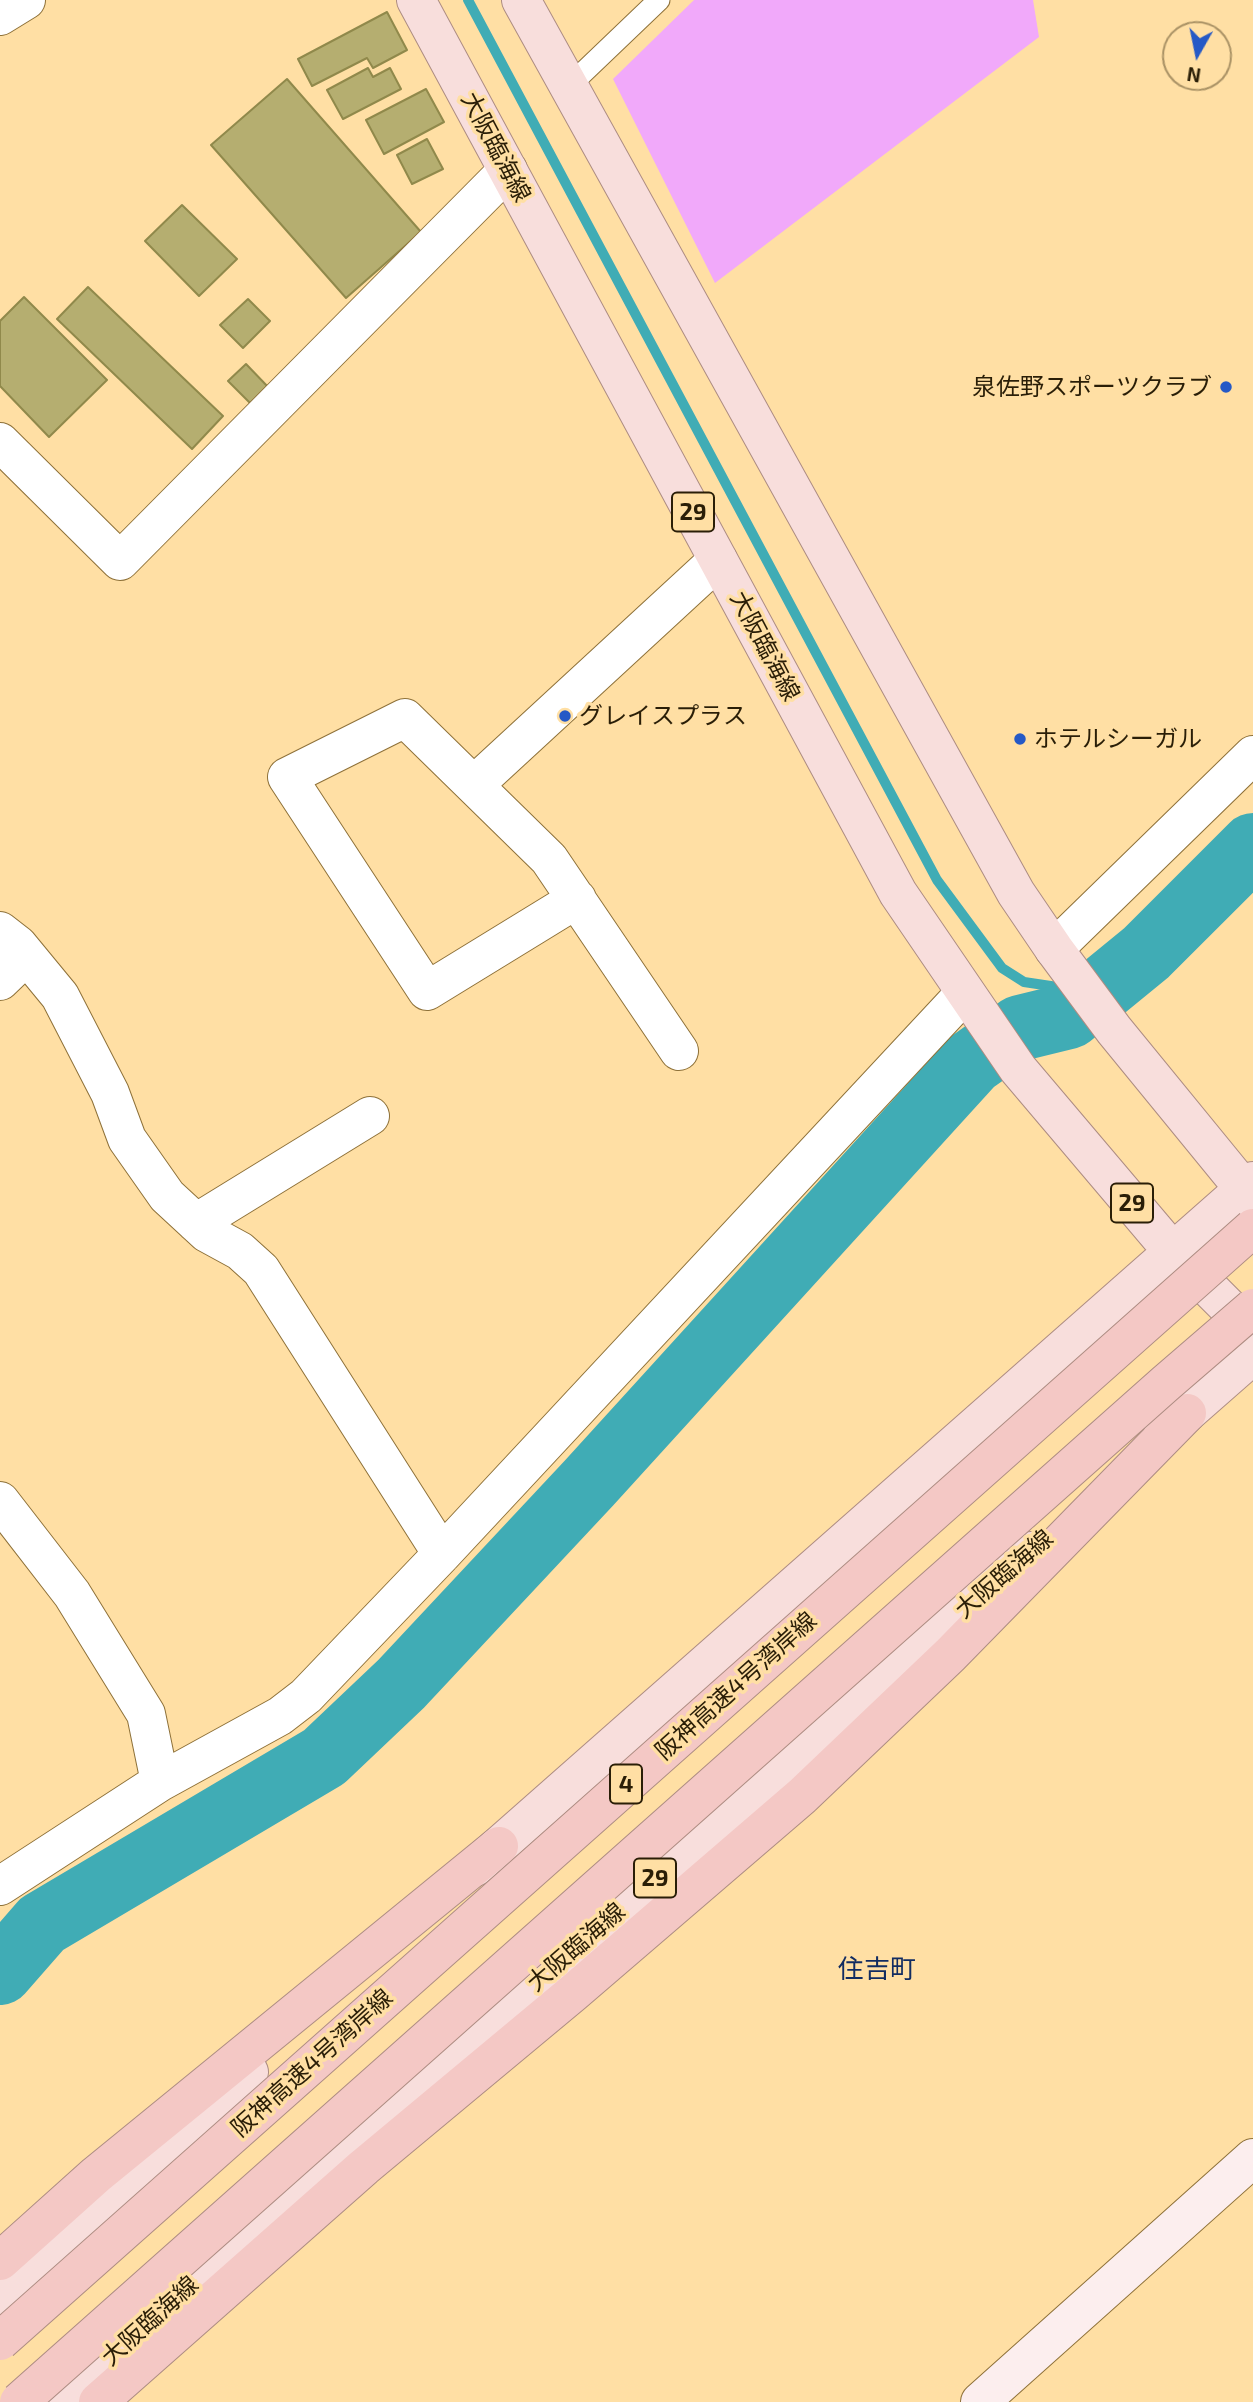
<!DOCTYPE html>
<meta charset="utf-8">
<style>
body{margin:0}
#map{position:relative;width:1253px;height:2402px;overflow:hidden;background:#ffdfa4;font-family:"Exo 2",sans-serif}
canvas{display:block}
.north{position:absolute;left:1162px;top:21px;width:70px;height:70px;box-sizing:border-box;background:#ffdfa4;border:2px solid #aa9265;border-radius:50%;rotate:189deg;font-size:19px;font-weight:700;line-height:28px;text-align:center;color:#2a1e07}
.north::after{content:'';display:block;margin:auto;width:24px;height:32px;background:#2559c6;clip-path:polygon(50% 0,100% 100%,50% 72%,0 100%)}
</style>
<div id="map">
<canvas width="1253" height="2402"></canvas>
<div class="north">N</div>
</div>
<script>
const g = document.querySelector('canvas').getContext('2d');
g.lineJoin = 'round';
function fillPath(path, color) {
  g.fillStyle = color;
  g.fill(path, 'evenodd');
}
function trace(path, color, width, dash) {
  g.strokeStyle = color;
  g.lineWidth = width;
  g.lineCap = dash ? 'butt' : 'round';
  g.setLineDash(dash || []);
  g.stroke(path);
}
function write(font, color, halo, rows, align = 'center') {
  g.font = font + ' "Exo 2","Noto Sans JP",sans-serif';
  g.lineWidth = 7;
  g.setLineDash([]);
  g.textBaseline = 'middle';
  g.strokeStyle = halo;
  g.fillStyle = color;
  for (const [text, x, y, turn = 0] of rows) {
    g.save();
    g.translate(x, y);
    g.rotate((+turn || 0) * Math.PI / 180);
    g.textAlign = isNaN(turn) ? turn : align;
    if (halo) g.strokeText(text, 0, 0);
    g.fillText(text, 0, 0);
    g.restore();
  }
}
const green = new Path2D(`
 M694 0H1033L1039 37 715 283 613 79Z`);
const stream = new Path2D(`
 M468 0 937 880 1002 968 1024 982 1064 988 1070 985
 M1085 979 1146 953`);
const river = new Path2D(`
 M0 1972 42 1924 324 1757 401 1684 589 1483 972 1062 1020 1028 1069 1016 1146 953 1253 846`);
const building = new Path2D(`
 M387 12 407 50 373 68 367 58 312 86 298 59Z
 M368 68 373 77 390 68 401 89 343 119 327 90Z
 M287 79 421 232 346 298 211 145Z
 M426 89 444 122 384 154 366 120Z
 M427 139 443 169 412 184 397 155Z
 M182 205 237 259 199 296 145 241Z
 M88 287 223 416 192 449 57 319Z
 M24 297 107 380 49 437 0 386V321Z
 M248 299 270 321 243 348 220 325Z
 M246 364 270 389 253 406 228 381Z`);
const lane = new Path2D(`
 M568 87 659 0`);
const street = new Path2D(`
 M0 16 26 0
 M0 442 120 561 508 170
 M474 785 718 560
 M577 899 427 991 287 777 405 718 549 859 679 1051
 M0 931 18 945 60 996 110 1093 127 1139 167 1196 207 1233 240 1251 261 1270 442 1554
 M1054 949 1253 755
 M0 981 26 956
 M196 1223 370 1116
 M0 1501 72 1594 146 1714 160 1782
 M0 1886 160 1782 280 1716 306 1696 442 1554 965 993`);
const secondary = new Path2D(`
 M980 2402 1253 2158`);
const primary = new Path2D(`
 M416 0 898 893 1018 1069 1173 1252 1253 1332
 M521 0 1016 893 1054 949 1114 1030 1253 1200
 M1163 1434 1253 1355
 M475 1867 1253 1181
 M0 2296 249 2072
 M59 2402 358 2136 1031 1551`);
const highway = new Path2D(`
 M0 2261 96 2175 499 1846
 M98 2402 364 2167 573 1993 802 1796 950 1655 1187 1413`);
const highwayBridge = new Path2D(`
 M0 2341 1253 1228
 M19 2402 1166 1383 1253 1308`);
const markers = [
 [1226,387,7,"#2559c6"],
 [565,716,7,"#2559c6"],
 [1020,739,7,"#2559c6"]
];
const shields = [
 [693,512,42],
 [1132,1203,42],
 [626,1784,32],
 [655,1878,42]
];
const shieldNames = [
 ["29",693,512],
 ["29",1132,1203],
 ["4",626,1784],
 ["29",655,1878]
];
const streetNames = [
 ["大阪臨海線",496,147,62],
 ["大阪臨海線",765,646,62],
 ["大阪臨海線",1004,1574,-41],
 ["阪神高速4号湾岸線",736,1686,-42],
 ["大阪臨海線",576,1947,-41],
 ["阪神高速4号湾岸線",312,2063,-42],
 ["大阪臨海線",150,2321,-42]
];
const poiNames = [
 ["泉佐野スポーツクラブ",1212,387,"right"],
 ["グレイスプラス",579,716],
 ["ホテルシーガル",1034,739]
];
const neighbourhoodNames = [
 ["住吉町",877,1969]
];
fillPath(green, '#f1a9fa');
trace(stream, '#40acb5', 10);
trace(river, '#40acb5', 66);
fillPath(building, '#b5ae70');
trace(building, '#90894b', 2);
trace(lane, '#8e7139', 23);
trace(street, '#8e7139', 40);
trace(secondary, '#8e7139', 40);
trace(primary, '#ad8c82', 40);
trace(highway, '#ad8c82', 40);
trace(lane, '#fff', 21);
trace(street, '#fff', 38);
trace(secondary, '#fceeee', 38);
trace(primary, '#f8dedc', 38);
trace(highway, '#f4c8c5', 38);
trace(highwayBridge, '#ad8c82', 40, []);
trace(highwayBridge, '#f4c8c5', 38);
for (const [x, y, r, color] of markers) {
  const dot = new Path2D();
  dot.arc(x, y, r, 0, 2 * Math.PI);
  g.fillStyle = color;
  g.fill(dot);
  trace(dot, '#ffdfa4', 2.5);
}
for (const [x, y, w] of shields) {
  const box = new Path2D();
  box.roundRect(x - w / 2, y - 19.5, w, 39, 5);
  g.fillStyle = '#ffdfa4';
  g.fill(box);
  trace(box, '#2a1e07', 2);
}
write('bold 23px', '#2a1e07', null, shieldNames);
write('24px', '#2a1e07', '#ffdfa4', streetNames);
write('24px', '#2a1e07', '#ffdfa4', poiNames, 'left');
write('26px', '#122c61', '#ffdfa4', neighbourhoodNames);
</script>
